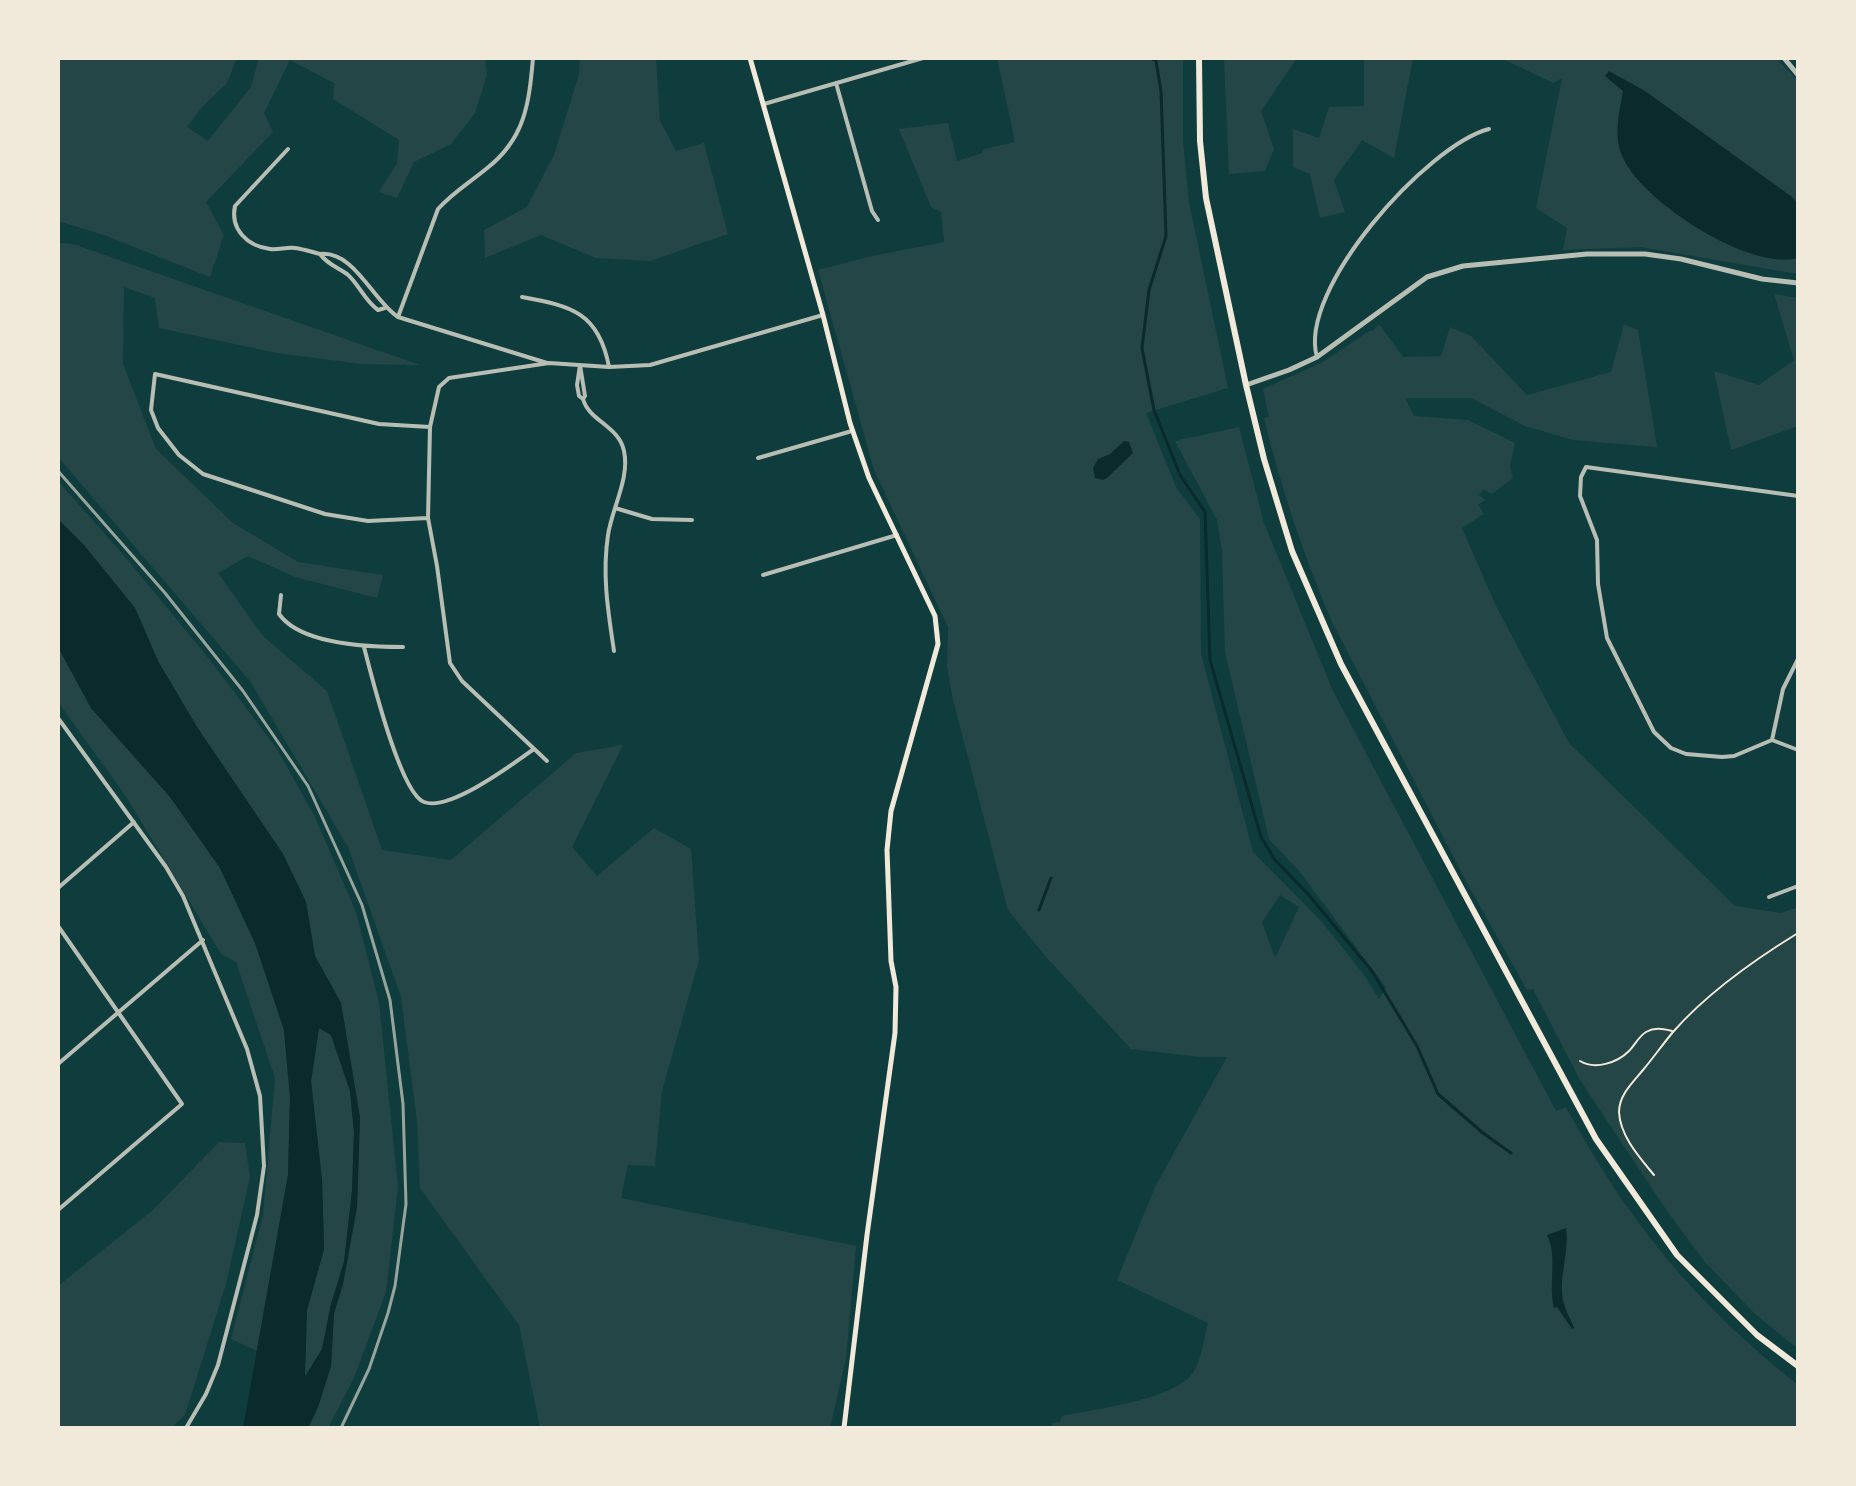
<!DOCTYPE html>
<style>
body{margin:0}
#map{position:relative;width:1856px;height:1486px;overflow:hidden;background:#0f3d3e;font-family:"Archivo Narrow",sans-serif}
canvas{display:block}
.frame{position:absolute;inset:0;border:60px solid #f1e9da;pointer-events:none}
</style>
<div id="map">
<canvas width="1856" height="1486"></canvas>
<div class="frame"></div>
</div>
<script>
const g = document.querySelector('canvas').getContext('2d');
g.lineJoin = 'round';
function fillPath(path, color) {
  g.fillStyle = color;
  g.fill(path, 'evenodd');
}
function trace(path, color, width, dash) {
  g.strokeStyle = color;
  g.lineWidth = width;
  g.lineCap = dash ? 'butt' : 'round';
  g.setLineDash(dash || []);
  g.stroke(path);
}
const green = new Path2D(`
 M58 58H237L227 83 204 105 187 127 208 141 251 87 259 58H485L487 75 475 113 451 144 414 162 397 198 379 192 397 163 399 140 333 99 334 83 290 60 264 113 273 132 206 202 224 235 210 277 104 235 58 221Z
 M580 58H656L660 121 676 151 704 143 728 234 650 261 596 258 541 235 485 258 484 230 527 207 554 155 579 74Z
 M997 58H1183V141L1189 202 1228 388 1146 413 1176 487 1200 519 1201 654 1253 852 1322 922 1365 976 1379 999 1386 988 1300 872 1269 839 1225 652 1222 551 1217 520 1175 441 1239 427 1264 523 1333 691 1556 1111 1566 1107C1628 1222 1695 1303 1798 1385V1428H1052V1423L1060 1422 1062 1416C1094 1409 1177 1400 1194 1371 1202 1358 1204 1337 1208 1323L1117 1280 1155 1187 1227 1057H1200L1131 1049 1046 957 1008 910 953 700 947 666 948 627 874 470 818 270 872 256 944 242 941 212 931 207 899 129 948 123 957 161 982 153 984 149 1015 142ZM1280 895 1299 907 1275 958 1262 922Z
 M1224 58H1297L1261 111 1274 149 1265 171 1229 174Z
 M1364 58H1413L1394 158 1362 140 1334 180 1345 212 1320 218 1310 174 1293 167V129L1319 138 1329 107 1364 106Z
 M1501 58H1776L1798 81V274L1640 247 1563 250 1567 228 1536 208 1562 78 1553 83Z
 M58 243 73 244 420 365 361 364 277 353 159 328 155 298 124 287 123 364 156 449 233 523 298 562 383 575 377 598 295 577 248 556 218 573 263 636 327 691 382 850 451 860 576 753 623 745 572 847 597 876 654 828 691 849 699 960 662 1091 655 1166 628 1165 621 1198 856 1246 846 1358 830 1428H540L519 1325 420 1188 417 1121 401 997 348 847 250 681 58 457Z
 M1774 294 1798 298V426L1731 450 1714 371 1759 385 1794 360Z
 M1379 324 1403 357 1441 356 1450 327 1471 336 1527 395 1611 372 1624 324 1638 330 1657 447 1573 440 1525 426 1471 398H1405L1414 416 1468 420 1515 443 1510 466 1513 478 1492 494 1483 489 1479 495 1485 500 1478 505 1484 514 1462 528 1496 606 1569 743 1735 906 1781 913 1798 907V1349L1755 1314 1705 1262 1667 1211 1580 1080 1533 989 1527 990 1467 883 1332 622C1304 556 1281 489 1264 418L1269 417 1263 389 1321 363 1371 330 1372 332Z
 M58 481 126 558 210 660 277 749 315 817 356 912 379 1002 398 1187 386 1292 354 1378 328 1428H308L318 1407 331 1366 334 1313 343 1284 357 1207 360 1118 341 1003 315 956 306 902 283 854 197 727 158 661 135 608 83 544 58 519Z
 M58 647 91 708 170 797 220 868 255 943 284 1030 290 1097 288 1175 257 1351 231 1339 263 1215 275 1078 236 962 221 954 127 798 58 702Z
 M319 1028 331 1035 350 1091 354 1132 352 1191 344 1262 331 1304 322 1349 304 1378 307 1310 324 1249 322 1180 311 1081Z
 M219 1142 245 1143 250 1177 226 1284 185 1415 171 1428H58V1286L153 1210Z`);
const water = new Path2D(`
 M1609 71 1645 91 1792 197 1798 204V258C1749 271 1643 202 1623 158 1613 138 1619 113 1623 91L1605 76Z
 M1124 441 1129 442 1133 453 1107 478 1103 480 1095 478 1093 468 1098 459 1110 454Z
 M58 519 83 544 135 608 158 661 197 727 283 854 306 902 315 956 341 1003 360 1118 357 1207 343 1284 334 1313 331 1366 318 1407 308 1428H243L288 1175 290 1097 284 1030 255 943 220 868 170 797 91 708 58 647ZM319 1028 331 1035 350 1091 354 1132 352 1191 344 1262 331 1304 322 1349 305 1377 307 1310 324 1249 322 1180 311 1081Z
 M1566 1228C1570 1253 1557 1280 1564 1304 1566 1312 1571 1320 1574 1328L1572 1329 1557 1307 1554 1308C1548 1283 1558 1257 1547 1235Z`);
const stream = new Path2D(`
 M1151 58 1156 61 1161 91 1166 236 1149 290 1142 348 1154 410 1180 475 1205 512 1210 660 1261 837 1275 860 1307 893 1372 971 1417 1046 1438 1094 1483 1133 1511 1153
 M1039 910 1051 878`);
const path = new Path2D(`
 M1580 1061C1595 1070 1617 1063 1629 1051 1635 1045 1639 1036 1646 1032 1655 1027 1663 1029 1672 1031
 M1654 1175C1640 1158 1620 1136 1619 1112 1619 1095 1633 1082 1643 1070 1653 1058 1663 1044 1673 1032 1708 992 1754 960 1798 933`);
const minor = new Path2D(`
 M836 83 872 211 878 220
 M764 104 923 58
 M288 149 235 206C230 229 247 246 270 249 278 250 287 247 295 248 303 249 312 252 320 254
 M522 297C572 306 599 313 609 367
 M385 308 378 310C364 300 359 284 347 274 337 267 327 264 320 254 354 250 373 301 398 317L547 363
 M398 317 438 209C452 193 469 183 486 169 525 139 529 104 533 58
 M1317 357C1297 290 1427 145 1489 129
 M580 365 585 396 583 399 579 396 577 385Z
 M583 399C589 421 619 426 624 451 630 478 612 508 608 535 602 575 608 611 614 651
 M758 458 852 431
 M615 508 652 519 692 520
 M428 518 368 521 325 514 203 474 179 455 158 428 151 410 155 374 379 424 430 427
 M763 575 897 535
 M281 595 279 614C301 645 369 647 403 647
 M364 647C371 674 400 793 424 802 449 812 513 764 534 749
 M58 718 166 867 183 896 247 1049 260 1096 264 1166 257 1215 218 1365 206 1394 186 1428
 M1772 740 1734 756 1722 757 1686 754 1671 748 1654 732 1607 638 1598 584 1597 540 1580 496 1581 477 1586 467 1798 496
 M1772 740 1783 689 1798 659
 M1772 740 1798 750
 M547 761 462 681 450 663 437 566 428 518 430 427 439 387 449 378 549 363 609 367 650 365 823 315
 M58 888 134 822
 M1769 897 1798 886
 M58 926 182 1104 58 1210
 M58 1064 203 940`);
const tertiary = new Path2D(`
 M1784 58 1798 75
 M1246 385 1289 370 1317 357 1427 277 1463 266 1587 254H1645L1681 259 1762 279 1798 283`);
const secondary = new Path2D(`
 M750 58 823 315 850 423 869 478 935 616 938 644 891 811 887 850 891 961 896 987 895 1033 867 1235 844 1428`);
const primary = new Path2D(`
 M1199 58 1200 141 1206 198 1246 385 1264 459 1292 551 1341 664 1596 1139 1677 1255 1757 1335 1798 1366`);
const rail = new Path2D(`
 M58 471 165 593 243 691 308 786 362 905 390 1000 403 1104 406 1204 395 1286 388 1313 369 1369 341 1428`);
fillPath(green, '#244646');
fillPath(water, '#0a2a2b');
trace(stream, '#0a2a2b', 3);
trace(path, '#f1e9da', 2);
trace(minor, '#b8beb3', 4);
trace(tertiary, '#b8beb3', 5);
trace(secondary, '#f1e9da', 5);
trace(primary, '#f1e9da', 6);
trace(rail, '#97a49c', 3);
</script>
